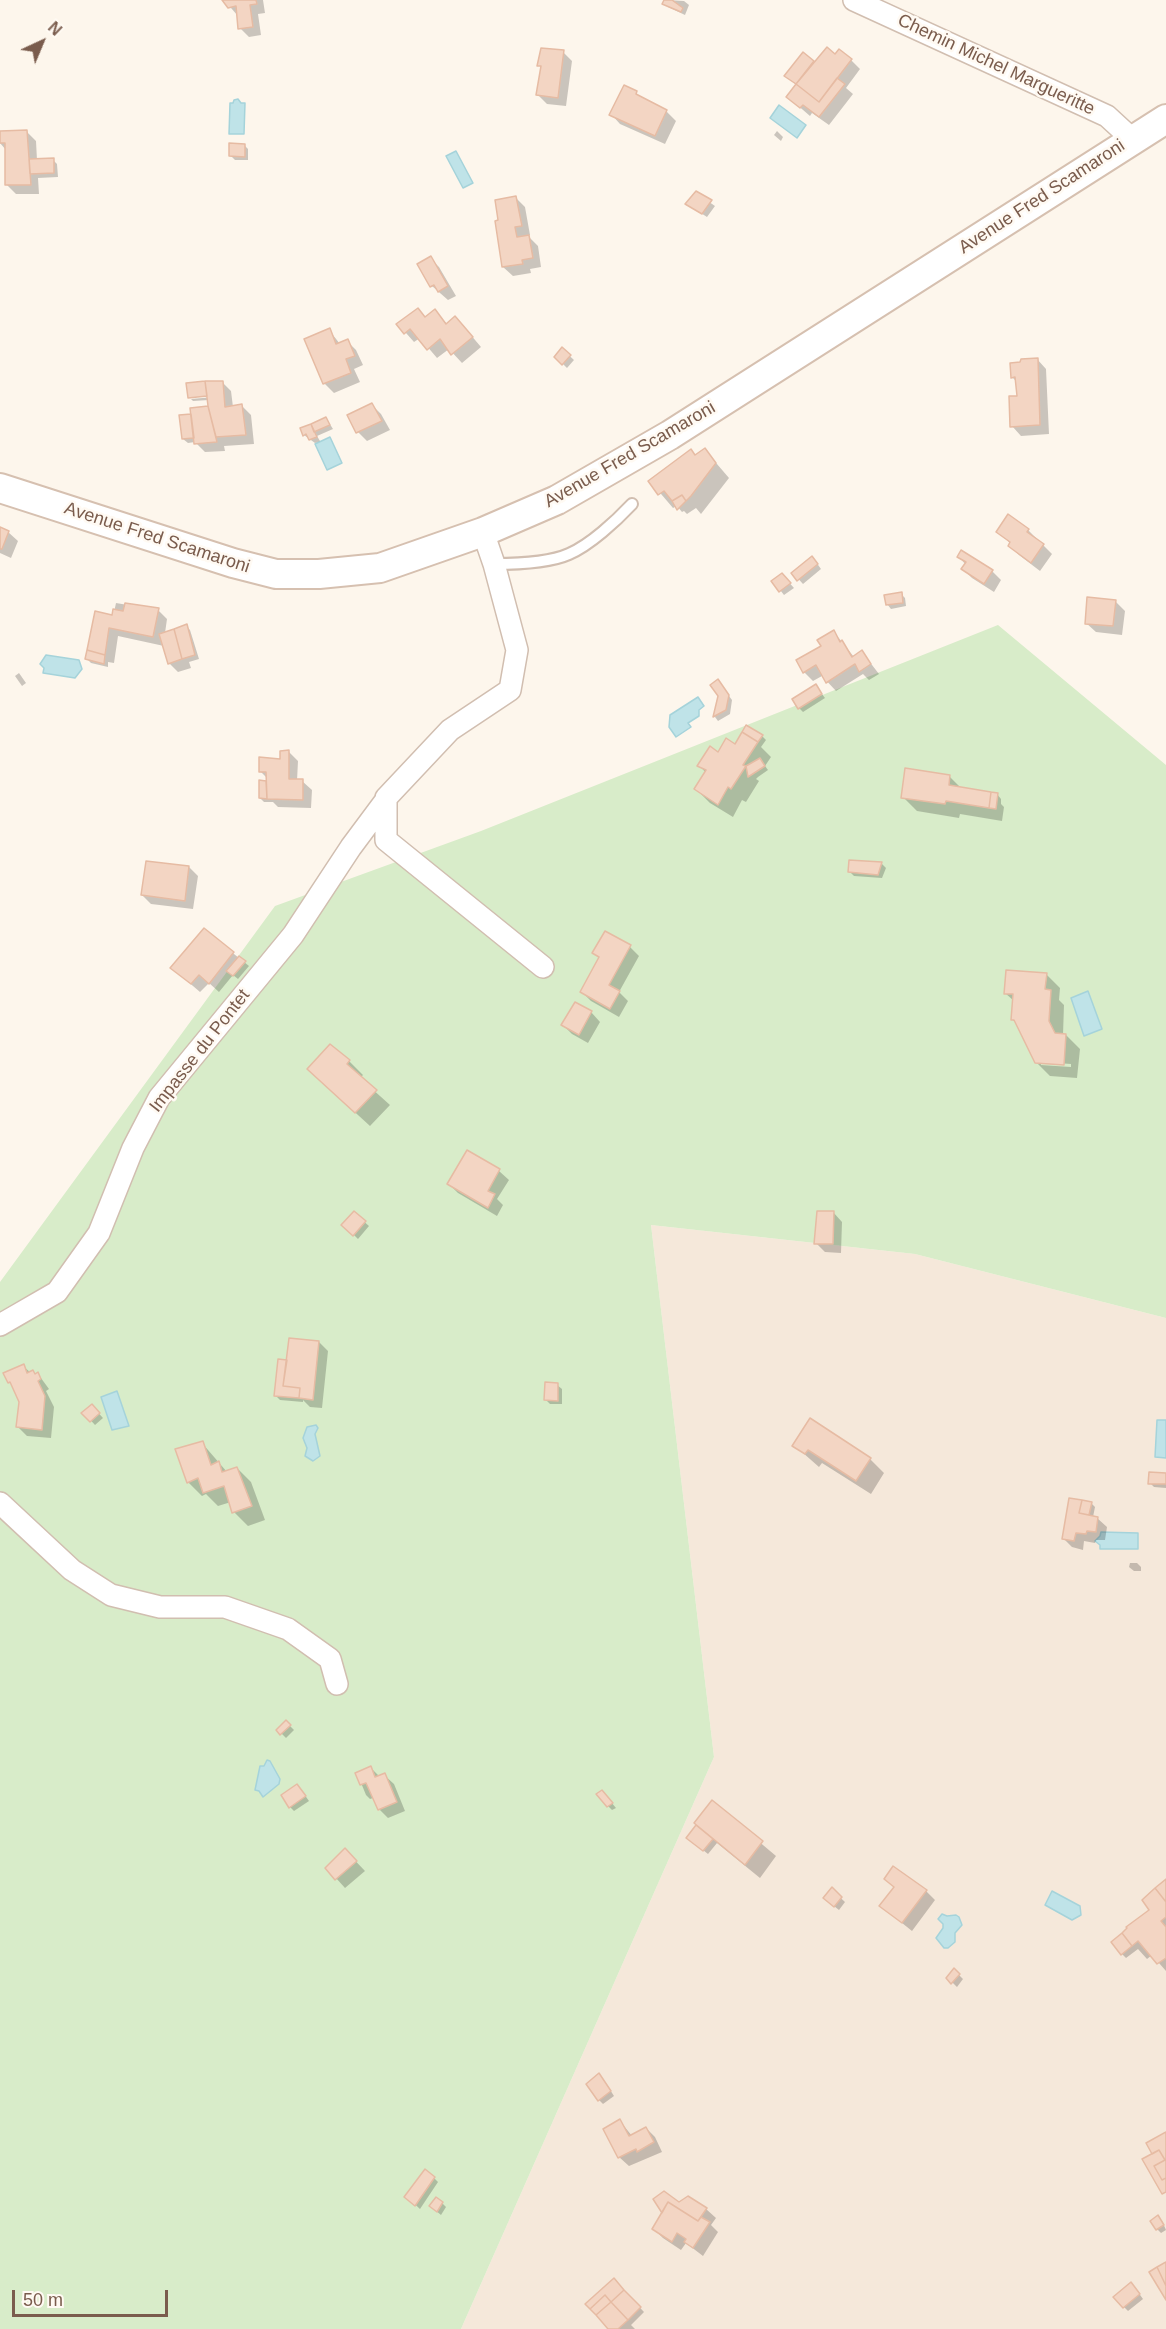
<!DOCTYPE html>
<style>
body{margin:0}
#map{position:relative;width:1166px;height:2329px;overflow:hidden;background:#fdf6ec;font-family:Arial,sans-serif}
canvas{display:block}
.north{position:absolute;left:12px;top:12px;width:60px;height:60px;-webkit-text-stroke:4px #fffaf3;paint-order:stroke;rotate:44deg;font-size:16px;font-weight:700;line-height:24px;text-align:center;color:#7a5c4d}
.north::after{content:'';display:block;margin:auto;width:21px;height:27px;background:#7a5c4d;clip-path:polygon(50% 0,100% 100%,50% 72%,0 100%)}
.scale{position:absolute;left:12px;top:2290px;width:156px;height:27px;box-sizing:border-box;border:3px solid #7a5c4d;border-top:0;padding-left:8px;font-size:18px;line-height:21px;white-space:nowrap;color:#7a5c4d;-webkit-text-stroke:4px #fffaf3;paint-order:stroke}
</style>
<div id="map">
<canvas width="1166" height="2329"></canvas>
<div class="north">N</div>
<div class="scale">50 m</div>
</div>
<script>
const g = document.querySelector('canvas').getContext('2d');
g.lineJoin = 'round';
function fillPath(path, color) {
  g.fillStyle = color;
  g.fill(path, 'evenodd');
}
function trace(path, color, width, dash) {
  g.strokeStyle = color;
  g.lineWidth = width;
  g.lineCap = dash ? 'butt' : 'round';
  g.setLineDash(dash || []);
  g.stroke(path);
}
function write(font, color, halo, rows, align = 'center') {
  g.font = font + ' Arial,sans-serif';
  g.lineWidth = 5;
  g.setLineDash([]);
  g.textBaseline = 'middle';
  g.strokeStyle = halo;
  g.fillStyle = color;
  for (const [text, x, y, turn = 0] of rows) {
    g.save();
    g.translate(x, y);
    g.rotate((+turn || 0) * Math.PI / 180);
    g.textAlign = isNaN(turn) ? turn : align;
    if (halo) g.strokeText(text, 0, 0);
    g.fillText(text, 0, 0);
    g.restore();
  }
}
const residential = new Path2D(`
 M651 1225 915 1254 1166 1318V2329H461L714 1757Z`);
const green = new Path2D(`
 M998 625 1166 765V1318L915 1254 651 1225 714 1757 461 2329H0V1282L275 906 481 831Z`);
const water = new Path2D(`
 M238 99 241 103H245L244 134H229L230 103H233L234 100Z
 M779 105 806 125 797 138 770 118Z
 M456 151 473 183 463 188 446 156Z
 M330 437 342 463 327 470 315 444Z
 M46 655 79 660 82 669 75 678 43 673 44 668 40 664Z
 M698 697 704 706 699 710V716L688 723 691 727 676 737 669 727 670 715Z
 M1088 991 1102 1029 1084 1036 1071 998Z
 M117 1391 129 1426 112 1430 101 1397Z
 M1157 1420H1166V1458L1155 1457Z
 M316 1425 318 1428 315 1434 320 1456 313 1461 305 1456 307 1448 303 1438 307 1427Z
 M1101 1532 1138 1533V1549H1100V1545L1095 1541 1100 1536Z
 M267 1760 270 1761 280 1779 279 1784 263 1797 259 1791 255 1790 260 1766H264Z
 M1052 1891 1080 1906 1081 1915 1072 1920 1045 1905Z
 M942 1914 947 1916 956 1915 959 1917 962 1925 955 1933V1942L948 1948H944L936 1938 943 1928V1924L938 1919Z`);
const shadow = new Path2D(`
 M224 0H263L265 13 258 14 261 35 249 37 240 28 238 16Z
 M666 0 684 1 689 5 685 15 668 7 664 3Z
 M563 52 572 61 566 106 547 104 538 95 542 69 539 65Z
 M803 54 815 64 836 56 851 60 860 69 846 88 853 94 829 125 812 113 810 116 788 97 797 85 790 80Z
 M625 87 667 112 676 121 665 144 620 124 611 114Z
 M777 131 783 137 781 141 774 135Z
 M27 132 36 141 37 160H53L57 164 58 177 38 178 39 194H16L7 185 6 150 0 143V133Z
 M244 145 248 149V160H235L231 156Z
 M696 193 715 206 707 217 687 204Z
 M516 198 525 207 530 235H527L538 246 541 267 530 269 531 273 513 276 503 267 500 221Z
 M430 258 439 267 456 296 448 300 432 286Z
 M435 311 447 324 464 327 481 347 462 363 449 349 437 358 420 338 414 342 398 324 426 318Z
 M329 330 340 344 347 341 356 350 363 365 354 369 360 382 334 393 324 383Z
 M562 349 574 360 567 368 556 357Z
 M1037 359 1046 369 1049 434 1021 436 1012 426 1019 398 1017 382 1012 377Z
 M222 382 231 391 233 407 242 406 251 415 254 444 224 446 225 451 205 452 195 442 188 443 183 439 181 416 190 415 193 418H190L192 438 195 437 192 409 210 407 209 400 193 401 191 399 214 397V394L191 396V399L188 384Z
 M372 405 381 414 390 430 367 441 358 432Z
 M326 418 333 429 317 436 320 441 315 443 304 435Z
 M705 450 729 478 701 514 696 508 687 514 684 511 682 512 677 506 673 508 650 481Z
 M0 529 8 532 18 541 11 558 0 553Z
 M1028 530 1052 554 1040 571 1019 555 1010 546 1011 544 998 532Z
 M959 557 992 571 1001 580 994 592 972 578 963 569 966 565Z
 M816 562 821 569 803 584 793 573Z
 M786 579 794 588 784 595 773 581Z
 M901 594 905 598 906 606 891 609 887 604Z
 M1116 602 1125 611 1122 635 1096 632 1086 623Z
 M116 603 158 610 167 619 165 633 186 626 190 630 199 659 189 662 191 668 178 672 169 663 164 646 118 636 114 663 108 662V667L91 663 87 659 113 617Z
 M834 632 854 657 862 652 879 674 869 680 863 674 836 691 822 676 813 681 804 672Z
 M19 673 26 683 22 686 15 676Z
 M718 681 732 700 730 714 718 721 715 717 719 696Z
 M816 686 825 698 803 712 799 708Z
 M762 736 766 740 761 747 771 757 765 766 768 770 758 777 756 779 759 781 746 802 742 800 733 817 710 803 696 789 706 773 699 765 718 754Z
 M289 752 298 761 297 781H302L312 790 311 808 278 807 273 802H264L260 798 265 782 268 785V779L260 771 282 761Z
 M950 777 962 789 997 794 1001 799V804L1004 807 1002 821 960 814 959 818 917 811 903 797Z
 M850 862 882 864 886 868 882 878 854 876 850 872Z
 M189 867 198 876 193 909 151 904 142 895Z
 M204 930 249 966 238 979 233 975 219 992 209 983 200 992 172 968Z
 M605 933 630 947 639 956 619 992 628 1001 619 1017 591 1001 582 992 600 959 594 953Z
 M1046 974 1060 988 1059 1000 1064 1005 1063 1035H1066L1080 1049 1077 1078 1050 1076 1036 1062 1018 1025 1013 1020 1014 1001 1005 993ZM1041 1062 1071 1064V1067L1041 1065Z
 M576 1004 591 1012 600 1022 588 1043 572 1034 563 1025Z
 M349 1061 363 1075 360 1078 390 1105 370 1126 323 1083Z
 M468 1152 499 1171 509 1180 497 1199 503 1205 497 1216 458 1193 449 1184Z
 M833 1212 842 1222 841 1253 825 1252 816 1243Z
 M354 1213 369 1226 358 1239 343 1224Z
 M319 1342 328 1351 322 1408 310 1407 303 1400V1402L280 1400 276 1396 288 1362Z
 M23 1366 31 1373 38 1374 49 1389 46 1391 54 1407 51 1438 27 1436 18 1427 21 1401 15 1388 9 1382Z
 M557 1385 562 1389V1404H550L546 1400Z
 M92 1406 103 1418 95 1425 84 1413Z
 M810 1420 870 1459 884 1473 871 1494 822 1463 819 1467 794 1445Z
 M202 1443 227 1472 237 1468 251 1482 265 1520 248 1526 234 1512 231 1502 218 1506 206 1494 202 1496 188 1482Z
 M1166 1474V1488L1154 1487 1150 1483Z
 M1070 1500 1091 1503 1095 1507 1093 1517 1097 1518 1107 1527 1105 1540H1096L1095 1543 1084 1541 1083 1550 1072 1547 1063 1538Z
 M1130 1563H1137L1141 1567V1571H1134L1129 1567Z
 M286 1722 294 1730 286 1738 278 1730Z
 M371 1768 380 1777 384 1775 394 1784 405 1811 388 1818 379 1809 373 1798 370 1799 366 1795 357 1773Z
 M301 1790 309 1801 294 1811 290 1807Z
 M606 1796 616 1808 612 1810 608 1806Z
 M712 1802 776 1856 760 1878 717 1843 708 1854 688 1838 698 1825Z
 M345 1850 365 1871 345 1888 327 1868Z
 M886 1879 926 1891 935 1900 912 1931 881 1906 895 1888Z
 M1166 1881V1971L1152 1955 1147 1959 1138 1949 1126 1958 1122 1954 1151 1911Z
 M832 1890 845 1902 839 1910 829 1902Z
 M954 1970 963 1979 957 1987 948 1978Z
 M603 2079 614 2096 603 2104 599 2100Z
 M620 2121 632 2136 646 2128 655 2137 662 2152 629 2166 619 2157Z
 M434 2178 438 2182 420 2209 406 2196Z
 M442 2203 446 2207 441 2215 435 2210Z
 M679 2204 706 2209 716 2218 711 2225 718 2232 703 2256 686 2243 681 2250 663 2238 654 2229Z
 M1162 2221 1166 2230 1161 2233 1157 2229Z
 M614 2280 644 2312 631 2325 635 2329H610Z
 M1135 2288 1143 2299 1128 2311 1124 2307Z`);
const building = new Path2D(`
 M222 0H256L257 4 250 5 253 27 238 29 236 6 228 8Z
 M664 0H672L683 8 681 12 662 4Z
 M827 47 835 54 839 49 852 59 819 102 796 84Z
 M541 48 564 50 558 98 536 95 541 66H537Z
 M803 52 814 61 796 84 784 76Z
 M837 78 845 84 819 117 803 105 800 108 786 97 796 84 819 102Z
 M624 85 637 91 636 94 667 110 655 136 609 115Z
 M27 130 31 185H5V143H0V131Z
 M229 143 245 144V157L229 156Z
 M54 158V173L30 174 29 159Z
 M696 191 712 200 702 214 685 204Z
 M516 196 522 226 515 227 517 237 529 235 533 258 522 260 523 264 502 267 495 221 498 220 495 200Z
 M431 256 448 286 438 292 434 285 430 287 417 264Z
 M418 308 425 317 435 309 446 324 455 316 473 337 451 355 440 339 427 350 410 329 404 334 396 324Z
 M330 328 336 344 348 339 355 356 346 359 351 373 323 384 304 339Z
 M562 347 571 355 562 365 554 357Z
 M1038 358 1040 425 1010 427 1009 396H1017L1015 377 1011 378 1010 363 1020 362 1021 359Z
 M205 381 207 396 188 398 186 383Z
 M205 381H223L225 407 242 404 246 435 216 437 208 406Z
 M372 403 382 421 356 433 347 415Z
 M208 406 217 442 194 444 190 408Z
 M191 414 194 438 182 439 179 415Z
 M326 417 330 425 314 432 311 424Z
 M311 424 317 437 309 440 306 434 303 436 300 428Z
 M705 448 716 463 691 496 686 501 682 495 672 501 664 491 658 495 648 481 691 449 695 455Z
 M682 495 686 501 677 510 672 501Z
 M1008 514 1029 529 1027 532 1044 544 1031 563 1008 546 1010 542 996 532Z
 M0 527 9 531 2 549H0Z
 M961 550 993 570 984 584 961 569 966 562 957 557Z
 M812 556 818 564 797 581 791 573Z
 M782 573 791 583 779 592 771 581Z
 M902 592 903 603 886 605 884 595Z
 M1087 597 1116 600 1113 626 1085 624Z
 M125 603 159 608 153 637 109 628 105 655 87 650 95 611 112 615 113 609 123 611Z
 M187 624 195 655 182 659 174 629Z
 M174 629 182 659 168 664 159 634Z
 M834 630 840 642 842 640 852 657 862 650 871 664 859 672 855 664 826 683 816 665 803 673 796 660 821 646 817 640Z
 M87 650 105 655 104 664 85 659Z
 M718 679 729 695 726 710 713 717 718 696 710 685Z
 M816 684 822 694 798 709 792 699Z
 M746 725 763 735 758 742 742 732Z
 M742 732 758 742 743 765 746 766 731 789 728 787 718 805 694 789 706 770 697 766 710 746 718 752 726 738 735 744Z
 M289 750V779H303V800L267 799 266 772H259V757L280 759V751Z
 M760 758 765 766 748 777 746 766Z
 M905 768 950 775 949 785 991 792 989 808 946 801 945 804 901 798Z
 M259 780 266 781 267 799 259 798Z
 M991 792 998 793 996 809 989 808Z
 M849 860 865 861 882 862 878 875 848 872Z
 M146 861 189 866 185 901 141 895Z
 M204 928 234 952 209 984 199 975 191 984 170 968Z
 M605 931 631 945 609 985 620 991 610 1009 580 992 599 957 592 953Z
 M239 956 246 961 233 976 226 971Z
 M1006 970 1047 973 1045 989 1051 990 1049 1021 1055 1033 1066 1034 1064 1065 1035 1063 1014 1020H1011L1013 994H1004Z
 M575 1002 592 1011 579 1035 561 1025Z
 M330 1044 350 1060 347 1064 377 1090 355 1113 307 1069Z
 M467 1150 500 1169 488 1191 495 1194 488 1208 447 1184Z
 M354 1211 366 1221 353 1236 341 1225Z
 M817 1211H834L833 1244H814Z
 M289 1338 319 1341 313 1400 299 1398 300 1388 283 1386Z
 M278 1359 287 1360 283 1386 300 1388 299 1398 274 1396Z
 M24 1364 27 1373 33 1370 35 1374 38 1372 41 1379 38 1381 45 1396 42 1430 16 1427 19 1402 10 1382 8 1383 3 1373Z
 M545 1382 558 1383V1401L544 1400Z
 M92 1404 100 1413 90 1422 81 1413Z
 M810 1418 871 1458 856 1481 808 1450 805 1454 792 1446Z
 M203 1441 211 1465 219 1461 222 1472 237 1467 252 1506 232 1513 224 1486 203 1493 198 1478 187 1483 175 1449Z
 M1149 1472 1166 1473V1484H1148Z
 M1069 1498 1082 1500 1079 1513 1098 1517 1096 1532 1087 1531 1086 1534 1076 1533 1074 1541 1062 1539Z
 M1082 1500 1092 1502 1089 1515 1079 1513Z
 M286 1720 291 1725 280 1735 276 1730Z
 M371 1766 375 1777 385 1773 397 1802 378 1810 366 1783 360 1785 355 1773Z
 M297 1784 306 1796 289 1808 281 1795Z
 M602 1790 613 1803 607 1807 596 1794Z
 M712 1800 763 1841 745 1865 694 1823Z
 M696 1825 713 1839 703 1851 686 1838Z
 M345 1848 357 1861 335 1880 325 1868Z
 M893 1866 927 1890 902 1923 879 1906 894 1887 884 1879Z
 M1166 1879V1902L1155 1888Z
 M832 1887 842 1897 834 1907 823 1898Z
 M1155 1888 1166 1902V1917L1161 1921 1166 1927V1958L1157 1964 1138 1941 1132 1946 1122 1933 1127 1928 1126 1927 1149 1910 1142 1900Z
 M1122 1933 1132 1946 1121 1955 1111 1942Z
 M954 1968 960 1974 951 1984 946 1978Z
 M599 2073 611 2091 598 2101 586 2084Z
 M620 2119 629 2136 646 2127 654 2142 637 2152 636 2149 618 2158 603 2129Z
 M1166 2132V2178L1162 2180 1154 2166 1165 2160 1159 2150 1152 2154 1146 2143Z
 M1159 2150 1165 2160 1154 2166 1162 2180 1166 2178V2192L1162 2194 1142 2159Z
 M425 2169 435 2177 415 2206 404 2197Z
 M664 2191 679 2202 688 2196 707 2208 698 2221 668 2202 662 2213 653 2199Z
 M436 2197 443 2202 437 2212 429 2206Z
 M668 2202 698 2221 701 2217 710 2222 693 2248 684 2242 686 2239 677 2233 672 2242 652 2229Z
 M1158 2215 1164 2225 1156 2230 1150 2221Z
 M1166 2262V2286L1157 2267Z
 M1157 2267 1166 2286V2300L1149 2272Z
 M614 2278 624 2290 611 2302 605 2295 590 2309 585 2304Z
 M1131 2282 1140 2294 1123 2308 1113 2297Z
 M624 2290 641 2307 628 2320 611 2302Z
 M605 2295 611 2302 596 2315 590 2309Z
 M611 2302 628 2320 618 2329H608L596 2315Z`);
const service = new Path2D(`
 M494 564C516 564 549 563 569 554 590 545 616 521 632 504`);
const minor = new Path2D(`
 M854 0 1107 116 1132 139
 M483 532 494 564 517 650 510 690 450 730 386 798V840L543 967
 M0 1325 57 1292 99 1233 133 1148 159 1098 293 935 351 847 386 800
 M0 1503 72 1570 111 1595 160 1607H225L288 1629 330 1659 337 1684`);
const secondary = new Path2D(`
 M0 488 233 563 276 574H319L380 568 483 532 557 500 670 435 1166 119`);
const streetNames = [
 ["Chemin Michel Margueritte",996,65,25],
 ["Avenue Fred Scamaroni",1042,197,-33],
 ["Avenue Fred Scamaroni",630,455,-30],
 ["Avenue Fred Scamaroni",157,538,18],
 ["Impasse du Pontet",200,1051,-52]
];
fillPath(residential, '#f5e8da');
fillPath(green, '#d8ecc9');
fillPath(water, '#bfe3e8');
trace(water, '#a5d3da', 1.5);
fillPath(shadow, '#0003');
fillPath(building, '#f3d5c3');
trace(building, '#e6bba3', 1.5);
trace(service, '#d1beb0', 14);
trace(minor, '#d1beb0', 24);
trace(secondary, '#d6c0b0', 32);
trace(service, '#fff', 10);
trace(minor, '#fff', 21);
trace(secondary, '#fff', 28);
write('18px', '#7a5c4d', '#fffaf3', streetNames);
</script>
